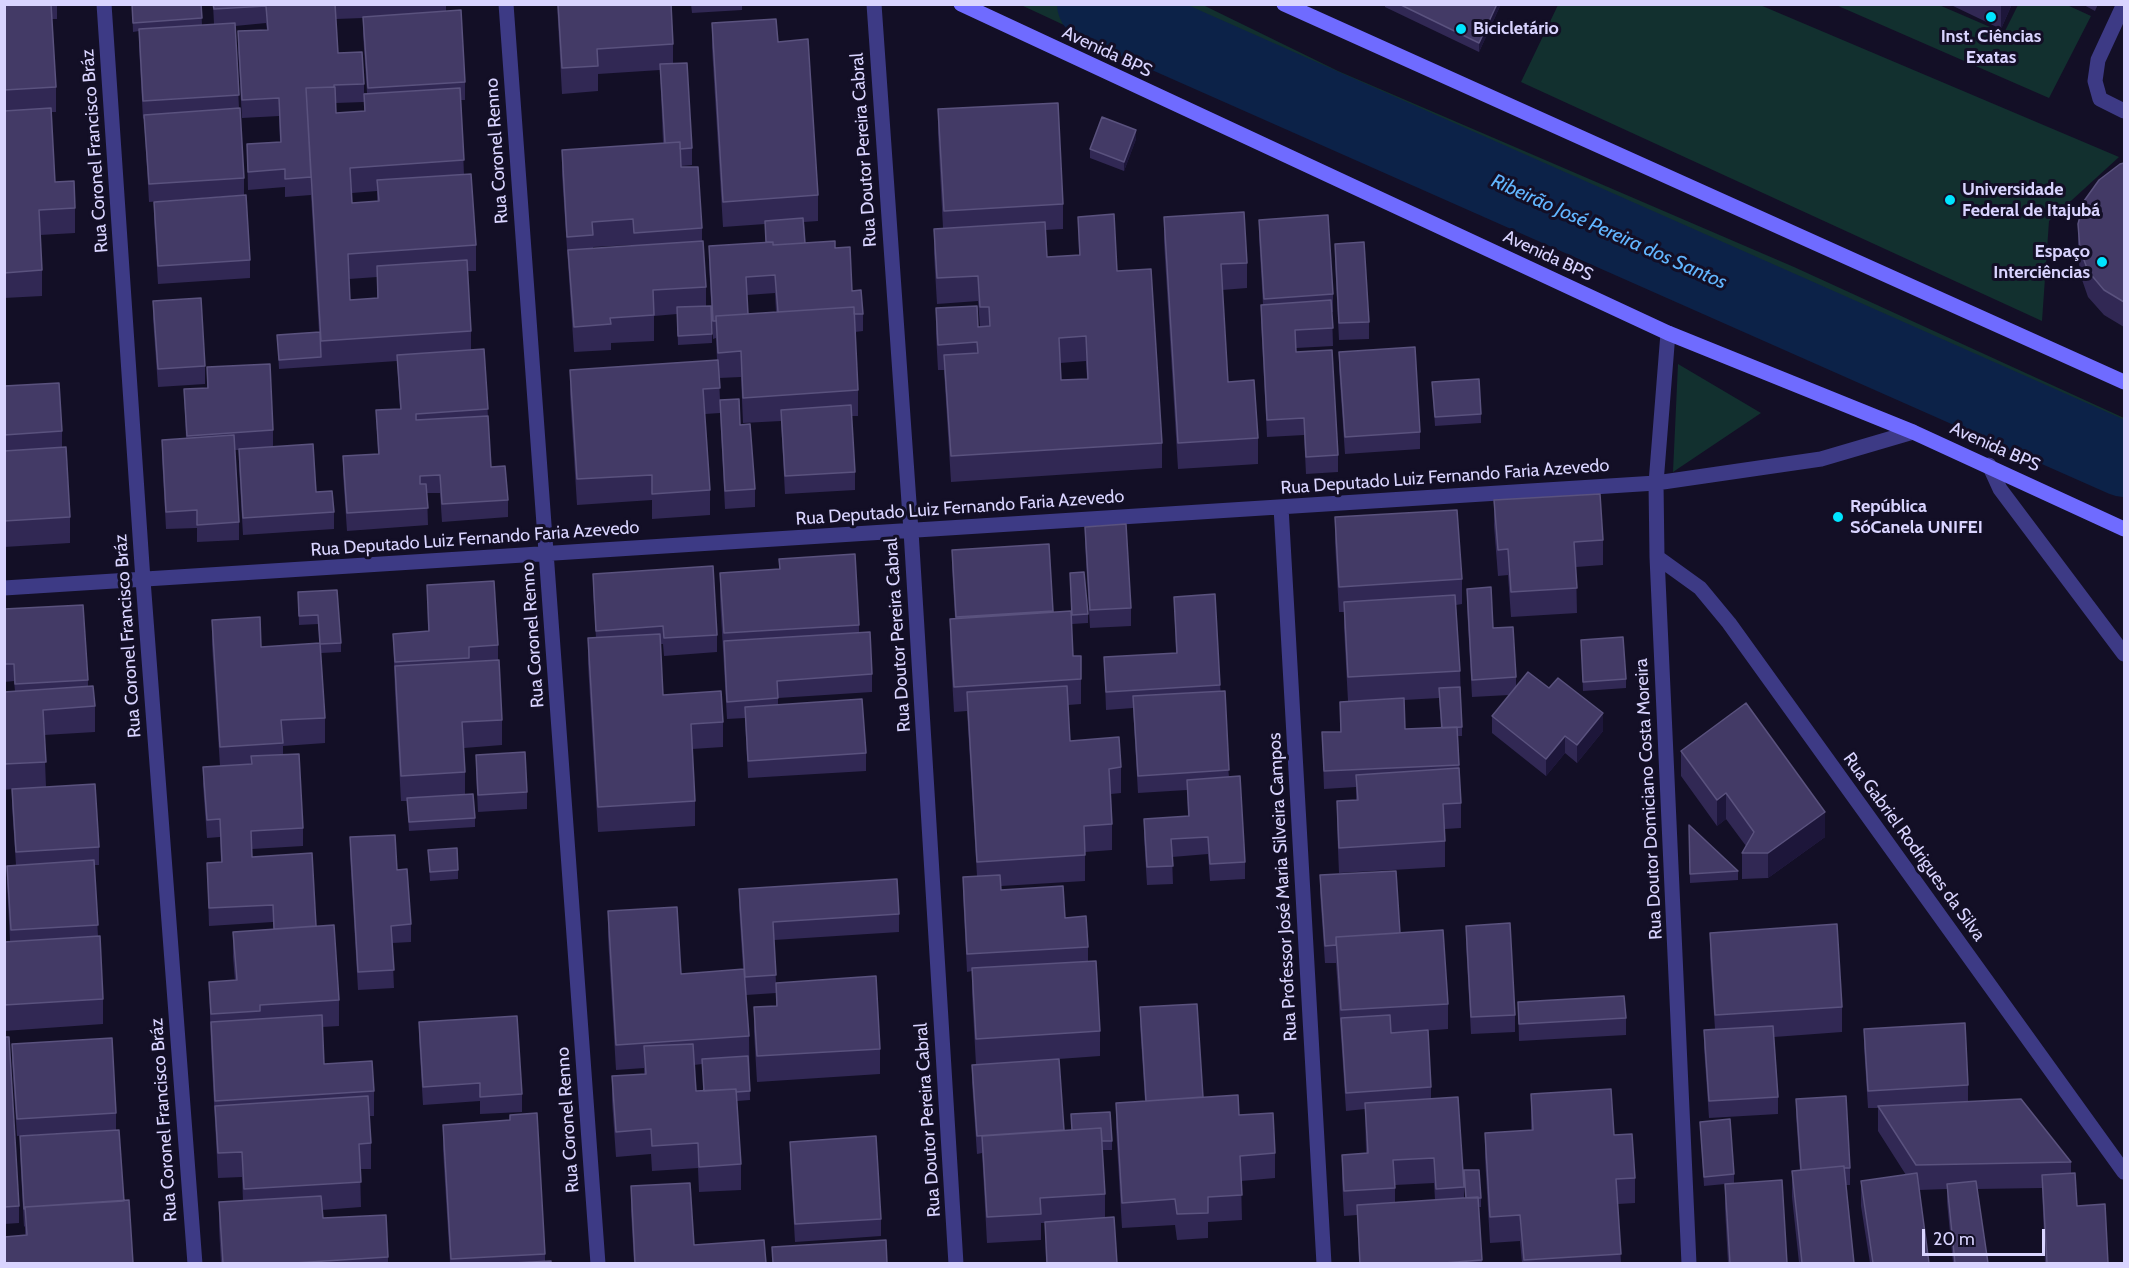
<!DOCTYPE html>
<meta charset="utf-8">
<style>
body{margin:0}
#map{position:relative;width:2129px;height:1268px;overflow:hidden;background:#130f26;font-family:Cabin,sans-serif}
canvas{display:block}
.frame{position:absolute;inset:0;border:6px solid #d9d4ff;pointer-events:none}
.scale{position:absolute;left:1922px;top:1229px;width:123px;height:27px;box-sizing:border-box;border:3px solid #d9d4ff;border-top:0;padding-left:8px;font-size:18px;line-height:21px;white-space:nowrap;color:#d9d4ff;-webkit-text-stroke:4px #130f26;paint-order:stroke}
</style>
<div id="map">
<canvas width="2129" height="1268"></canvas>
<div class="frame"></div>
<div class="scale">20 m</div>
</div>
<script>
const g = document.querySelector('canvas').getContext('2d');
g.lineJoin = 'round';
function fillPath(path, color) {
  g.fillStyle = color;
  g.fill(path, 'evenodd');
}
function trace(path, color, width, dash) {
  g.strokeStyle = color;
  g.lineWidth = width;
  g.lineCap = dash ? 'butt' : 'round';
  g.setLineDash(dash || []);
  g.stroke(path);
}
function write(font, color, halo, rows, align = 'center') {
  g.font = font + ' Cabin,sans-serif';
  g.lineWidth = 6;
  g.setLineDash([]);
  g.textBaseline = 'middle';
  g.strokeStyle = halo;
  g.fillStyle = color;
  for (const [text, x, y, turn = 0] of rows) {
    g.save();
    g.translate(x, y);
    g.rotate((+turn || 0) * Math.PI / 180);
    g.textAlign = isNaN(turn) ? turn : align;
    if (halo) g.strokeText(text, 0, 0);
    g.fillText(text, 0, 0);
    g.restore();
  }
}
const green = new Path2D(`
 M1021 5H1203L1338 71 1794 267 2124 418V489L1152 66Z
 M1558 5H1760L2119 157 2049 221 2042 321 1521 82Z
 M1836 5H1939L2004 33 2018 5H2067L2091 16 2049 98Z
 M1678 364 1761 413 1673 472Z`);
const river = new Path2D(`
 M1094 4 2124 460`);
const service = new Path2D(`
 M2124 4 2098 60 2095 81 2100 99 2124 111`);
const minor = new Path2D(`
 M104 4 143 580 195 1264
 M506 4 598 1264
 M874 4 911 531 956 1264
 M1668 333 1656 483 1657 557 1689 1264
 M1989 465 2000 489 2124 654
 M1281 507 1324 1264
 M1657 557 1700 588 1729 623 2124 1172
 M4 588 1656 483 1821 459 1913 432`);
const secondary = new Path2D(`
 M961 4 1668 333 1913 432 2124 529
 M1284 4 2124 382`);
const wall = new Path2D(`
 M4 4H57V19H52L56 87V112H51L55 182 75 208V233L40 235 42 270V296L4 298Z
 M132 4H201L202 25 214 24 213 4H446V11L465 82V100H461L464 175 476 245V271H467L471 331V350L484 349 491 467 508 500V517L442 522 440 493H427L428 525 347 531 343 474V456L378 454 376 410 400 409 397 361 279 369 277 335 319 332 311 195 285 197V187L248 190 247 144 280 142 279 116 242 118 238 49V31L267 30 266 23 235 26 239 108 244 178V195L149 202 144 118 143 119 139 46V31L133 32ZM363 18V34L367 93H364V84L338 53 336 19ZM364 102V111L336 113V103ZM377 191V201L352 203V193ZM377 277V298L350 300 349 279Z
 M557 4H671L673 44V63L692 148V165L681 166 702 228V242L706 287V306L712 334V343L678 345 677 314 654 316V341L611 343V350L574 352 562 175V150L663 143 660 70 598 74V91L562 94ZM633 245V246L593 248V247Z
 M691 4H742V10L692 13Z
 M1385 4H1501L1479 52 1385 7Z
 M1949 4H2012L2001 29Z
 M2082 4H2098L2095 11Z
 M712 23 778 42 818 195V221L804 222 805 243 835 248 852 291 863 314V331L855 332 858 390V416H851L855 472V490L785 494 781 421 743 423 741 377 719 378 720 400 740 425 755 489V507L725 509 720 413 705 414 710 490V515L652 519V500L577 505 570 395V370L717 360 716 338 713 339 709 264V246L766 242 765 224 723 227 712 48ZM775 293 776 312 748 314 747 295Z
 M938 109 1063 204V229L1046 230 1047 257 1079 255 1078 217 1117 271 1162 443V468L951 482 944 370H938L936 334V308L978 327H980L978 301 937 304 934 254V229L943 228 938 134ZM1086 361 1087 379 1061 380 1060 363Z
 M1136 139 1124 171 1090 158V149Z
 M2124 163V327L2104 315 2088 297 2080 274 2078 250V224Z
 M154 202 250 260V278L158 284 154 219Z
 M1164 217 1247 263V288L1222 290 1228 382 1258 438V464L1178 469 1164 242Z
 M1259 220 1333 294V312H1332L1333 346 1296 348V352L1338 455V472L1306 474 1304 435 1267 437 1261 322V305H1263L1259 237Z
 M1335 244 1369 322V339L1339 340 1335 261Z
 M153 301 205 366V384L158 387 153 319Z
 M1339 352 1420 432V449L1345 454 1339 369Z
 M207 367 273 430V447L334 512V529L243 535 239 467V450H235L239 522V540L197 542V528L166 529 162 458V440L186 439 184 389 207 388Z
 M1432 382 1481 414V423L1435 426Z
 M4 386 62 431V447L70 517V543L4 547Z
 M1494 500 1603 540V565L1576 567 1577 613 1511 617 1508 575 1498 576 1494 526Z
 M1335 517 1462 579V604L1456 605 1460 671 1462 727V736H1458L1461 803V828L1445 829V867L1339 873 1337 826V801L1356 800V787L1324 789 1322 732H1340V702L1348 701 1344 628V612H1339L1335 543ZM1439 698 1441 728 1405 729 1404 700Z
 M1085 527 1131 608V626L1090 628 1085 544Z
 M1049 544 1053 612 1073 656 1081 679V704L1068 705 1070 741 1121 767V793L1111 794 1112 824V850L1085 852V881L1001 886V890L1065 918 1088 947V961L1100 1031V1056L976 1065 972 994V971L967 972 963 895V877L977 876 967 711 954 712 950 644V619L955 618 952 568V550Z
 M779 559 859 625V632L872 674V692L778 698V705L866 753V771L748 778 745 718 727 719 720 598V573L779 569Z
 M1070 573 1088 614V623L1072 624Z
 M593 574 717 635V652L664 656 663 644H660L663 695 723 722V747L692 749 695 801V826L598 832 588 664V638H596L593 591Z
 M427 585 498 645V660L502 720V745L464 748 465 772V795L475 818V827L409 831 407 801H401L395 692 393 634 428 631Z
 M1467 589 1493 628 1516 677V687L1603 731 1577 763 1565 753 1546 776 1492 733V716L1509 695 1472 697 1467 607Z
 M298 592 341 643V652L321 653 325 718V743L283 746V755L303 828V846L252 849V857L316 926 339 1000V1026L322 1027 324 1064 374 1091V1116H369L371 1143V1169H360L361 1207 322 1210 323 1218 388 1257V1263H221L219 1228V1202L243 1201 242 1177 218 1178 211 1048 209 982 235 981 233 957V932L274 929 273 922 209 926 207 863 221 862 220 837 207 838 203 785V767L220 766 212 645V620L261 647 320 643 318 624 299 625Z
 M1174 597 1220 685 1229 777 1245 862V879L1210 881 1208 854 1172 857 1173 884 1147 885 1144 837V819L1188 817 1187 790 1138 793 1133 708 1106 710 1104 657 1176 653Z
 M4 609 88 680V687L95 706V732L44 735 46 787 99 847V865H94L98 936 103 999V1024L4 1031V942L10 941 7 883V866L16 865 12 806V789L4 790V692L15 691 14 681 4 682Z
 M1581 640 1626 679V688L1583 691Z
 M1681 751 1825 837 1768 878 1742 879V853L1746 846 1726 819 1717 826 1681 776Z
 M476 755 527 792V809L478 812 476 773Z
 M1689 834 1738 871V880L1690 883Z
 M350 837 397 870 411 924V942L392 943 394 988 358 990 350 855Z
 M428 850 458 870V879L430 881Z
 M1320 875 1400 933 1448 1004V1029L1422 1031 1431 1087V1099L1464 1187V1198H1465L1464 1170 1481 1198V1207H1479L1482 1263H1359L1357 1215 1344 1216 1342 1180V1155L1366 1153 1365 1109 1346 1111 1336 963H1325L1320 893ZM1434 1183 1435 1200 1395 1202V1185Z
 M739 889 899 914V932L774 940 776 983 880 1049V1074L757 1082 754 1032V1007L776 1006V993L746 995 749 1036 750 1100 737 1101 741 1164V1190L699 1192 698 1168 652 1171 651 1154 616 1157 612 1101V1076L644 1074V1068L616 1070 608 937V911L681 974 743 969 739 907ZM702 1064 704 1091H696L694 1065Z
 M1466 926 1515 1015V1032L1471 1034 1466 944Z
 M1710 933 1842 1007V1032L1774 1037 1778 1097V1114L1709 1118 1704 1048V1030L1715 1029 1710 958Z
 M1518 1002 1626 1018V1035L1519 1041Z
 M1140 1007 1203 1097 1239 1115 1275 1153V1178L1241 1181 1242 1220 1208 1222V1238L1177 1240 1175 1225 1122 1228 1116 1128V1103L1145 1101 1140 1025Z
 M419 1022 522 1094V1112L480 1114V1101L423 1105 419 1039Z
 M1864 1029 1968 1085V1101L2071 1162V1173L2077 1206 2108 1263H2045L2042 1188 1977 1189 1988 1263H1953L1947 1202V1189L1919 1190 1929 1263H1870L1861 1206V1181L1906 1175 1878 1131V1108H1868L1864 1047Z
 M4 1037 19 1206V1223L4 1224Z
 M12 1044 116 1113V1130L17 1136 12 1062Z
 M972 1065 1064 1131 1072 1130 1071 1114 1112 1141V1150H1102L1105 1194V1218L1117 1263H1046L1045 1223H1041V1240L987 1243 982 1153 977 1154 972 1083Z
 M1531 1094 1614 1135 1635 1178V1203L1618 1204 1621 1263H1522L1520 1241 1490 1243 1485 1158V1133L1531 1130Z
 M1796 1099 1850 1168V1185H1846L1854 1263H1799L1792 1197V1171H1800L1796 1116Z
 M510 1115 545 1254V1261L551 1263H450L443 1150V1125L510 1120Z
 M1700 1122 1734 1174V1183L1787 1263H1728L1725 1209V1184L1704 1186Z
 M20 1136 124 1201 25 1235V1226L24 1227 20 1154Z
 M790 1142 881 1219V1236L795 1242 790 1160Z
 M631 1186 694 1245 766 1263H634L631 1212Z`);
const shadedWall = new Path2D(`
 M1497 4H1501L1479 52V43Z
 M2001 4H2012L2001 29Z
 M1136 130V139L1124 171V162Z
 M1603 713V731L1577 763V745Z
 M1565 736V753L1546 776V759Z
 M1726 793V819L1717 826V800Z
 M1825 812V837L1768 878V853Z`);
const building = new Path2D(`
 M4 4H51L56 87 4 90Z
 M132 4H201L202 18 133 23Z
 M213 4H335L338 53 362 52 364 84 334 85V87L306 88 311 177 285 179V169L248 172 247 144 281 142 279 98 242 100 238 31 268 30 266 6 214 9Z
 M558 4H671L673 44 597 49 598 66 562 68Z
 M1399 4H1497L1479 43Z
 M461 10 465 82 368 88 363 17Z
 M776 19 778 42 808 39 818 195 723 202 712 23Z
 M235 23 239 95 143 101 139 29Z
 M687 63 692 148 680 149V142L665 143 660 64Z
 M335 87 336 113 365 111 364 94 460 88 464 160 350 168 352 203 379 201 377 180 471 174 476 245 348 254 350 300 378 298 377 266 467 260 471 331 321 341 306 88Z
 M1058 103 1063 204 944 211 938 109Z
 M51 108 55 182 74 181 75 208 39 210 42 270 4 273V111Z
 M240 108 244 178 149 184 144 115Z
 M1102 117 1136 130 1124 162 1090 149Z
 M680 142 681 167H698L702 228 634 233 633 219 592 222 593 235 567 237 562 150Z
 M2124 163V302L2104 290 2088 271 2080 249 2078 224 2084 201 2099 180 2120 164Z
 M246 195 250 260 158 266 154 202Z
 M1244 212 1247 263 1221 264 1228 382 1254 380 1258 438 1178 443 1164 217Z
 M1114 214 1117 271 1151 269 1162 443 951 456 944 355 978 353 977 342 938 345 936 308 977 306 978 327 990 326 989 307H980L978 276 937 278 934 229 1045 222 1047 257 1080 255 1078 217ZM1086 336 1088 379 1061 380 1059 338Z
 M1328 215 1333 294 1264 299 1259 220Z
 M803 218 805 243 773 245V242H766L765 221Z
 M703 241 706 287 653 290 654 315 610 318 611 324 574 327 568 250Z
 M835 241V248L850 247 852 291 861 290 863 314H854V307L778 312 775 275 746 277 748 314 716 316V321H713L709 246 773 242V245Z
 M1364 242 1369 322 1339 323 1335 244Z
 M201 298 205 366 158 369 153 301Z
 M1331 300 1333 328 1295 330 1296 352 1332 350 1338 455 1306 457 1304 418 1267 420 1261 305Z
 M711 306 712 334 678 336 677 307Z
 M854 307 858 390 743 398 741 351 718 353 716 316Z
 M320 332 321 357 279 360 277 335Z
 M1415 347 1420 432 1345 437 1339 352Z
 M484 349 488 409 416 414V420L488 416 491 467 505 466 508 500 442 504 440 475 420 476V484H426L428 508 347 513 343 456 379 454 376 410 401 409 397 355Z
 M718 360 720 388 703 389 710 490 652 494V475L577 479 570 370Z
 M270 364 273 430 187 436 184 389 208 388 207 367Z
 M1479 379 1481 414 1435 417 1432 382Z
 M59 383 62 431 4 435V386Z
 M739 399 740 425 750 424 755 489 725 491 720 400Z
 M851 405 855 472 785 476 781 410Z
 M234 435 239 522 197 525V510L166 512 162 440Z
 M313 444 316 492 332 491 334 512 243 518 239 449Z
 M66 447 70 517 4 521V451Z
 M1600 494 1603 540 1574 542 1577 588 1511 592 1508 549 1498 550 1494 500Z
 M1457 510 1462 579 1339 587 1335 517Z
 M1126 524 1131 608 1090 610 1085 527Z
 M1049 544 1053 611 956 617 952 550Z
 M855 554 859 625 724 633 720 573 780 569 779 559Z
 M713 566 717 635 664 638 663 626 596 631 593 574Z
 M1084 572 1088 614 1072 615 1070 573Z
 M494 581 498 645 469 647V658L395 662 393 634 429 631 427 585Z
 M1491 587 1493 628 1513 627 1516 677 1472 680 1467 589Z
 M337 590 341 643 320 644 318 615 299 616 298 592Z
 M1215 594 1220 685 1106 692 1104 657 1177 653 1174 597Z
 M1455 595 1460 671 1348 677 1344 602Z
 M83 605 88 680 15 684 14 664H4V609Z
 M1071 611 1073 656H1081V679L954 687 950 619Z
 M260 617 261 647 320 643 325 718 281 720 283 743 220 747 212 620Z
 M870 632 872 674 777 681 778 698 727 702 724 641Z
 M660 634 663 695 721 691 723 722 691 724 695 801 598 807 588 638Z
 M1623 637 1626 679 1583 682 1581 640Z
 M499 660 502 720 462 722 465 772 401 776 395 666Z
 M1528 672 1549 688 1558 678 1603 713 1577 745 1565 736 1546 759 1492 716Z
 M93 686 95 706 43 710 46 762 4 764V692Z
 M1067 686 1070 741 1119 737 1121 767 1109 769 1112 824 1084 826 1085 855 977 862 967 692Z
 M1460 687 1462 727 1442 728 1439 688Z
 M1225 691 1229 770 1138 776 1133 696Z
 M1404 698 1405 729 1457 727 1459 765 1324 771 1322 732H1341L1340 702Z
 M862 699 866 753 748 761 745 707Z
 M1746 703 1825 812 1768 853H1742L1754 832 1726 793 1717 800 1681 751Z
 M525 752 527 792 478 795 476 755Z
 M299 754 303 828 251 831 252 857 312 853 316 926 274 929 273 905 209 908 207 863 222 862 220 819 207 820 203 767 252 764 251 756Z
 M1459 768 1461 803 1443 804 1445 841 1339 848 1337 801 1358 800 1356 775Z
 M1240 776 1245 862 1210 864 1208 837 1171 839 1173 866 1147 867 1144 819 1189 816 1187 780Z
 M95 784 99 847 16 852 12 789Z
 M473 794 475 818 409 822 407 798Z
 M1689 825 1738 871 1690 874Z
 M395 835 397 870 407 869 411 924 391 926 394 970 358 972 350 837Z
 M457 848 458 870 430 872 428 850Z
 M94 860 98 925 11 930 7 866Z
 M1396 871 1400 933 1336 937V945L1325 946 1320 875Z
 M1000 875 1001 890 1063 886 1065 918 1086 916 1088 947 967 954 963 877Z
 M897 879 899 914 773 922 776 975 745 977 739 889Z
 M677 907 681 974 744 969 749 1036 616 1045 608 911Z
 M1510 923 1515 1015 1471 1017 1466 926Z
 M1837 924 1842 1007 1715 1015 1710 933Z
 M334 925 339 1000 260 1005V1011L211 1014 209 982 237 980 233 932Z
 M1443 930 1448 1004 1341 1010 1336 937Z
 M100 936 103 999 4 1005V942Z
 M1096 961 1100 1031 976 1039 972 968Z
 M876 976 880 1049 757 1056 754 1007 777 1006 776 983Z
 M1624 996 1626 1018 1519 1024 1518 1002Z
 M1197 1004 1203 1097 1146 1101 1140 1007Z
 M322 1015 324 1064 372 1061 374 1091 215 1101 211 1022Z
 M1390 1015 1391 1033 1428 1030 1431 1087 1346 1093 1341 1018Z
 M517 1016 522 1094 480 1097V1083L423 1087 419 1022Z
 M1965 1023 1968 1085 1868 1091 1864 1029Z
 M1773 1026 1778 1097 1709 1101 1704 1030Z
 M4 1037H9L19 1206 4 1207Z
 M112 1038 116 1113 17 1119 12 1044Z
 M693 1044 696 1091 736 1089 741 1164 699 1167 698 1143 652 1146 651 1129 616 1132 612 1076 646 1074 644 1046Z
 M748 1056 750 1091 736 1092V1089L704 1091 702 1059Z
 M1059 1059 1064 1130 977 1136 972 1065Z
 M1611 1089 1614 1135 1632 1134 1635 1178 1616 1179 1621 1254 1524 1260 1520 1215 1490 1217 1485 1133 1533 1130 1531 1094Z
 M1238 1095 1239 1115 1273 1113 1275 1153 1240 1156 1242 1195 1208 1197V1213L1177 1214 1175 1199 1122 1203 1116 1103Z
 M368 1096 371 1143 359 1144 361 1182 244 1189 242 1152 218 1153 215 1106Z
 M1846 1096 1850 1168H1844V1166L1801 1170 1796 1099Z
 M1458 1097 1464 1187 1436 1189 1434 1158 1393 1160 1395 1188 1344 1191 1342 1155 1368 1153 1365 1103Z
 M2021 1099 2071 1162 1916 1165 1878 1106Z
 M1110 1112 1112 1141H1102L1101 1128 1072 1130 1071 1114Z
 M537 1113 545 1254 451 1259 443 1125 510 1120V1115Z
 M1730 1119 1734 1174 1704 1177 1700 1122Z
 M1101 1128 1105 1194 1040 1198 1041 1214 987 1217 982 1136Z
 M119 1130 124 1201 25 1207V1209H24L20 1136Z
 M876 1136 881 1219 795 1224 790 1142Z
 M1844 1166 1854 1263H1802L1792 1171Z
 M1464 1170H1479L1481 1198H1466Z
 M1917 1173 1929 1263H1873L1861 1181Z
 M2075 1173 2077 1206 2105 1204 2108 1263H2047L2042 1175Z
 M1782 1180 1787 1263H1730L1725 1184Z
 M1976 1181 1988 1263H1955L1947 1184Z
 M690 1183 694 1245 764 1240 766 1263H635L631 1186Z
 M321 1196 323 1218 386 1215 388 1257 294 1263H223L219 1202Z
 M1478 1197 1482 1260 1444 1263H1360L1357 1205Z
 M129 1200 133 1263H4V1237L27 1235 25 1207Z
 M1114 1217 1117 1263H1047L1045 1222Z
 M886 1240 887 1263H773L772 1247Z
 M551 1261V1263H513Z`);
const markers = [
 [1991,17,6,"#00e5ff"],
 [1461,29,6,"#00e5ff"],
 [1950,200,6,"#00e5ff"],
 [2102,262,6,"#00e5ff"],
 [1838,517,6,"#00e5ff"]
];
const poiNames = [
 ["Bicicletário",1473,29],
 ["Inst. Ciências",1991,37,"center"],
 ["Exatas",1991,58,"center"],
 ["Universidade",1962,190],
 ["Federal de Itajubá",1962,211],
 ["Espaço",2090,252,"right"],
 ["Interciências",2090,273,"right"],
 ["República",1850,507],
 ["SóCanela UNIFEI",1850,528]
];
const streetNames = [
 ["Avenida BPS",1107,52,25],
 ["Rua Doutor Pereira Cabral",864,150,-94],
 ["Rua Coronel Francisco Bráz",95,151,-94],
 ["Rua Coronel Renno",497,151,-94],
 ["Avenida BPS",1548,256,25],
 ["Avenida BPS",1995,447,24],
 ["Rua Deputado Luiz Fernando Faria Azevedo",1445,477,-4],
 ["Rua Deputado Luiz Fernando Faria Azevedo",960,508,-4],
 ["Rua Deputado Luiz Fernando Faria Azevedo",475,539,-4],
 ["Rua Coronel Renno",533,635,-94],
 ["Rua Doutor Pereira Cabral",898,635,-94],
 ["Rua Coronel Francisco Bráz",128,636,-94],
 ["Rua Doutor Domiciano Costa Moreira",1649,799,-93],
 ["Rua Gabriel Rodrigues da Silva",1914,847,54],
 ["Rua Professor José Maria Silveira Campos",1283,887,-93],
 ["Rua Coronel Francisco Bráz",164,1120,-94],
 ["Rua Coronel Renno",568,1120,-94],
 ["Rua Doutor Pereira Cabral",928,1120,-94]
];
const waterNames = [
 ["Ribeirão José Pereira dos Santos",1609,232,24]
];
fillPath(green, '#12302f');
trace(river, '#0c2248', 74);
trace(service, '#3d3a85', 15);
trace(minor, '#3d3a85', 15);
trace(secondary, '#6f6bff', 15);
fillPath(wall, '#312854');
fillPath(shadedWall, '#1d163a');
fillPath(building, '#433a66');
trace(building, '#5a527e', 1.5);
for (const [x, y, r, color] of markers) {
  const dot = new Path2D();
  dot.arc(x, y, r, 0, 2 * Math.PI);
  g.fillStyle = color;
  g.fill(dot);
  trace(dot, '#130f26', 2);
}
write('bold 18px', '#d9d4ff', '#130f26', poiNames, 'left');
write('18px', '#d9d4ff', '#130f26', streetNames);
write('italic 20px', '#62b6ff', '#130f26', waterNames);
</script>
